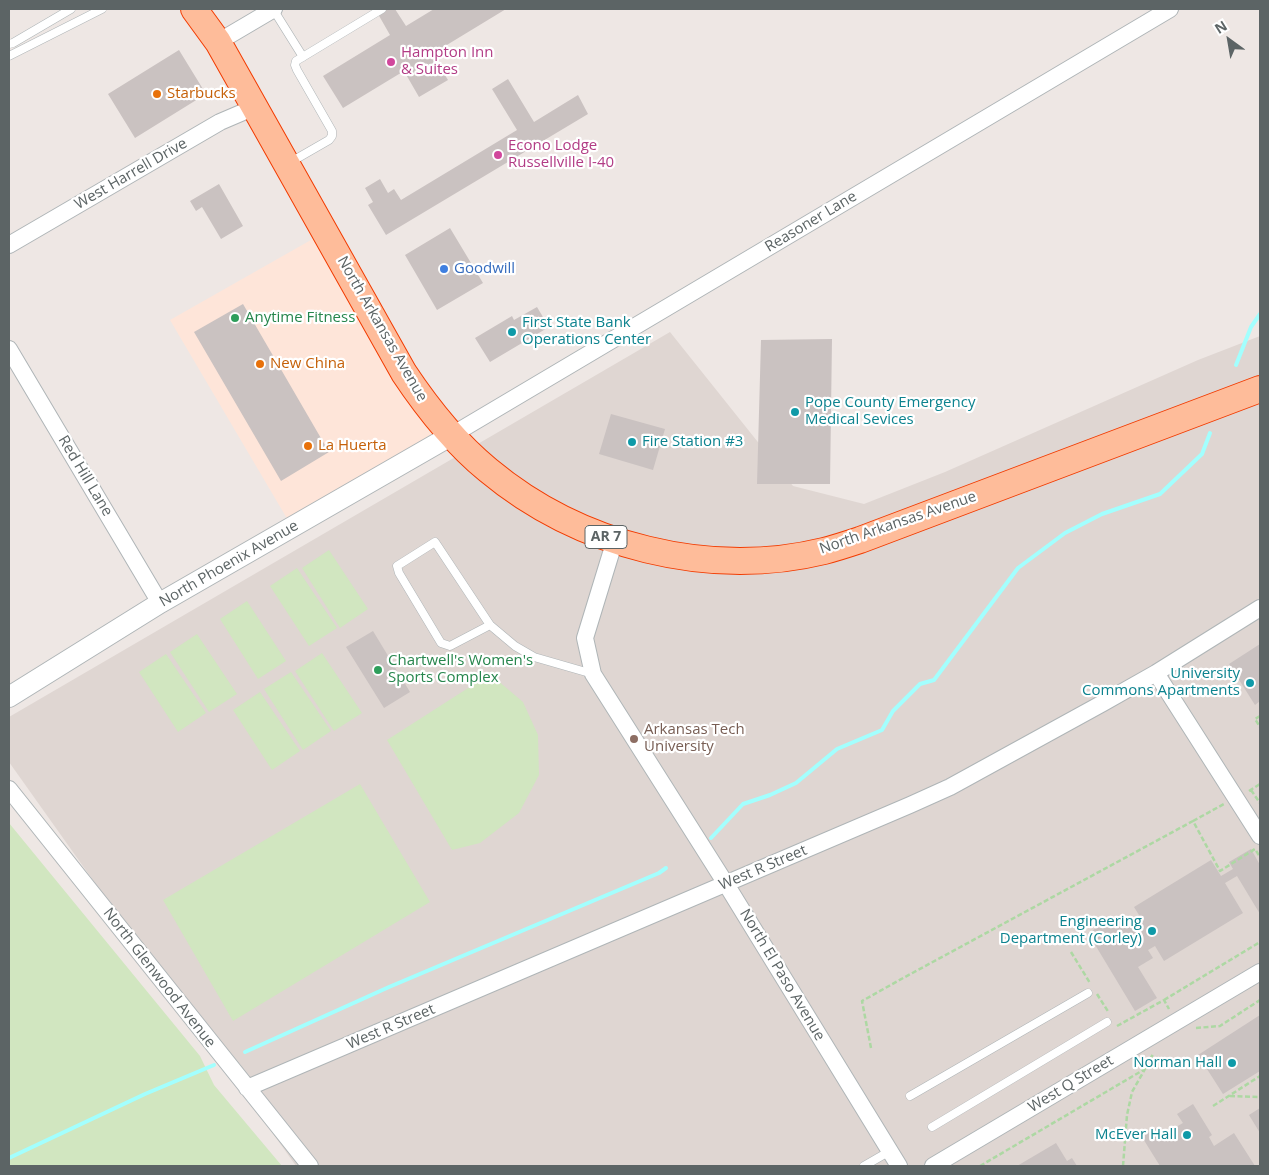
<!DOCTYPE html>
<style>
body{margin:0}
#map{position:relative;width:1269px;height:1175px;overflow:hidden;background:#eee7e4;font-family:"Open Sans",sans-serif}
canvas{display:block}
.frame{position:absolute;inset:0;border:10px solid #5c6465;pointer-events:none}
.north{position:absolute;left:1204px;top:15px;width:50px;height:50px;-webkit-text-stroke:4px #fff;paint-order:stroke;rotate:328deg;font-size:14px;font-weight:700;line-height:20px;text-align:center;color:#5c6465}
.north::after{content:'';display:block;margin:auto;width:18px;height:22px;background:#5c6465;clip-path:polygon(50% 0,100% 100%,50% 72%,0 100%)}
</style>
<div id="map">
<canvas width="1269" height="1175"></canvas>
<div class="frame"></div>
<div class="north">N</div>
</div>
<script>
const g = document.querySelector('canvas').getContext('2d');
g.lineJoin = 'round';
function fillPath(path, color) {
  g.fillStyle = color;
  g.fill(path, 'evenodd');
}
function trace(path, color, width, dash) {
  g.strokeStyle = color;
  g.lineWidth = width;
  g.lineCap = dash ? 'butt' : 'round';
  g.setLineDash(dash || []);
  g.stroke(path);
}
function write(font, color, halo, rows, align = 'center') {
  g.font = font + ' "Open Sans",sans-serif';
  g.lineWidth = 4.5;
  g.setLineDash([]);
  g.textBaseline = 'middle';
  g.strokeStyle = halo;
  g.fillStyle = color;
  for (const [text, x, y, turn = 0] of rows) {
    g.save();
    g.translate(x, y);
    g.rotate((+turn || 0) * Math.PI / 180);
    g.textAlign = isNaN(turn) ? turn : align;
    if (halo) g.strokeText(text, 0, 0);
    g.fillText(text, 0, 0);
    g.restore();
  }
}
const commercial = new Path2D(`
 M325 232 452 435 292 527 170 320Z`);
const education = new Path2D(`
 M670 332 793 486 864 504 945 472 1198 360 1260 336V1166H296L9 762V717Z`);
const green = new Path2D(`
 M329 550 368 609 340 628 302 568Z
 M297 568 337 628 309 646 270 586Z
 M247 601 286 661 258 679 220 619Z
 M197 634 237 694 209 712 170 652Z
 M322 653 362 713 334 731 295 671Z
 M166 654 206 713 178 732 139 672Z
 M291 672 331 731 303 750 264 689Z
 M490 674 523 702 538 735 539 775 519 813 480 843 452 850 387 740Z
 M260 692 300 751 272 770 233 710Z
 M360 784 430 902 233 1021 163 900Z
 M9 823 200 1056 214 1085 282 1166H9Z`);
const stream = new Path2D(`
 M1236 365 1251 327 1260 314
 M711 838 743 804 770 795 796 783 837 749 882 730 893 711 920 684 934 680 1018 568 1065 533 1102 514 1160 494 1202 454 1210 433
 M245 1052 389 987 659 873 666 868
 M9 1158 145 1094 214 1065`);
const building = new Path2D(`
 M387 9H395L406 26 434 9H506L432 54 448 80 419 97 404 71 343 108 323 76 390 35 378 14Z
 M179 50 206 94 135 138 108 94Z
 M508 79 534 122 578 95 588 114 386 235 368 205 373 202 365 188 380 179 388 193 394 189 401 200 517 130 492 89Z
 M219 184 243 226 221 239 202 207 196 211 190 201Z
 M450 228 483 283 437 310 405 255Z
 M243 304 329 452 281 481 194 332Z
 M537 307 549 327 490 362 475 338 512 316 514 320Z
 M832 339 830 484H757L761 340Z
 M611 414 665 429 653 470 599 454Z
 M373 631 410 692 384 708 346 647Z
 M1260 644V701L1255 705 1229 664Z
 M1251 849 1260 865V914L1237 876 1225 883 1243 913 1164 961 1155 946 1148 950 1153 958 1138 967 1157 998 1135 1011 1088 933 1110 920 1115 929 1139 915 1134 907 1211 860 1221 876 1233 869 1229 862Z
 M1260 1015V1071L1223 1094 1198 1055Z
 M1193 1104 1212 1135 1209 1137 1214 1146 1234 1133 1255 1166H1160L1142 1137 1157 1127 1162 1135 1183 1123 1177 1114Z
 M1260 1108V1133L1249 1115Z
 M1056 1143 1067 1161 1072 1158 1077 1166H1017Z`);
const path = new Path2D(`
 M1260 716 1255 719 1260 727
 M1251 790 1260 803
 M1249 791 1260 784
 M1193 821 1224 804
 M1071 952 1090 983
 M1097 994 1109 1013
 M1164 1000 1260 942
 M1117 1026 1164 1000 1169 1009
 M1196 1028 1220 1026 1260 1000
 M871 1048 862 1001 905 977 1193 821 1220 871 1255 849 1260 857
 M1230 1096 1260 1097
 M1213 1106 1260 1076
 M980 1166 1145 1069 1153 1054
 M1123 1166 1127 1115 1132 1092 1145 1069`);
const service = new Path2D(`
 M273 9 303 57
 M9 44 13 43 71 9
 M9 56 102 9
 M289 163 329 140 332 136V131L297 70 295 65 296 61 382 9
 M490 625 450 646 441 643 399 573 397 566 435 542 490 625 515 646 534 657 593 674
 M910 1096 1088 993
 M932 1127 1107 1022
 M864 1166 890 1151`);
const minor = new Path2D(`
 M218 42 274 9
 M9 245 220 122 255 107
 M9 349 160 603
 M452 435 1170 9
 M615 540 585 638 593 674 726 884 899 1166
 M1156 673 1260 836
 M9 789 310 1166
 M247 1088 910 805 950 787 1103 703 1156 673 1260 608
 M933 1166 1260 972`);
const tertiary = new Path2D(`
 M9 697 160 603 452 435`);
const trunk = new Path2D(`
 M194 9 218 42 404 373C428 409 455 443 488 470 579 546 709 579 824 551 836 548 848 544 860 540L1260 389`);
const markers = [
 [391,62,5,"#d1479c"],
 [157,94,5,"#e8710a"],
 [498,155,5,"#d1479c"],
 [444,269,5,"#3f7fe0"],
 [235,318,5,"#2e9e5b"],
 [512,332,5,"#0f9aa8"],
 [260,364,5,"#e8710a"],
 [795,412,5,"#0f9aa8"],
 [632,442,5,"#0f9aa8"],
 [308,446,5,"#e8710a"],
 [378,670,5,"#2e9e5b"],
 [1250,683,5,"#0f9aa8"],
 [634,739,5,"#8d6e63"],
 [1152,931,5,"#0f9aa8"],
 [1232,1063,5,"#0f9aa8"],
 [1187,1135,5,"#0f9aa8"]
];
const shields = [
 [606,537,42]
];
const shieldNames = [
 ["AR 7",606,537]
];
const hotelNames = [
 ["Hampton Inn",401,53],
 ["& Suites",401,70],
 ["Econo Lodge",508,146],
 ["Russellville I-40",508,163]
];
const foodNames = [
 ["Starbucks",167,94],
 ["New China",270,364],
 ["La Huerta",318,446]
];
const streetNames = [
 ["West Harrell Drive",131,174,-30],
 ["Reasoner Lane",811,222,-31],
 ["North Arkansas Avenue",382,329,60],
 ["Red Hill Lane",85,476,59],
 ["North Arkansas Avenue",898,523,-19],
 ["North Phoenix Avenue",229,564,-30],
 ["West R Street",763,868,-23],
 ["North El Paso Avenue",782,975,59],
 ["North Glenwood Avenue",159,978,52],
 ["West R Street",391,1027,-23],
 ["West Q Street",1071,1084,-31]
];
const shopNames = [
 ["Goodwill",454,269]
];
const leisureNames = [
 ["Anytime Fitness",245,318],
 ["Chartwell's Women's",388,661],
 ["Sports Complex",388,678]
];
const cultureNames = [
 ["First State Bank",522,323,"left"],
 ["Operations Center",522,340,"left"],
 ["Pope County Emergency",805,403,"left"],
 ["Medical Sevices",805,420,"left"],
 ["Fire Station #3",642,442,"left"],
 ["University",1240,674],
 ["Commons Apartments",1240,691],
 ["Engineering",1142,922],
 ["Department (Corley)",1142,939],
 ["Norman Hall",1222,1063],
 ["McEver Hall",1177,1135]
];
const educationNames = [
 ["Arkansas Tech",644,730],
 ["University",644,747]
];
fillPath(commercial, '#fee5d9');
fillPath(education, '#dfd6d2');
fillPath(green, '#d1e6c0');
trace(stream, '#a3fffe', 4);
fillPath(building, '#cac2c1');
trace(service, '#afb5b7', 9);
trace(minor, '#afb5b7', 18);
trace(tertiary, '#afb5b7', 22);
trace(trunk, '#f23b00', 28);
trace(path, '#add8a3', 2.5, [5, 2.5]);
trace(service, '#fff', 8);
trace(minor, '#fff', 16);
trace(tertiary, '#fff', 20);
trace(trunk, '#febc9a', 26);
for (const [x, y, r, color] of markers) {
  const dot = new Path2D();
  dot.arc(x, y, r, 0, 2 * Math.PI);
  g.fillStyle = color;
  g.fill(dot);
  trace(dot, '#fff', 2);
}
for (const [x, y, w] of shields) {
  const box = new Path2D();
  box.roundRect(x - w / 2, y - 11.5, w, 23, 4);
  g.fillStyle = '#fff';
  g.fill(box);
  trace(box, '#5c6465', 1);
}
write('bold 14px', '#5c6465', null, shieldNames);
write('15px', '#b23c85', '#fff', hotelNames, 'left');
write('15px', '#c56008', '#fff', foodNames, 'left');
write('15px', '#5c6465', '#fff', streetNames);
write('15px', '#366cbe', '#fff', shopNames, 'left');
write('15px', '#27864d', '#fff', leisureNames, 'left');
write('15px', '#0d838f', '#fff', cultureNames, 'right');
write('15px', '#785e54', '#fff', educationNames, 'left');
</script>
